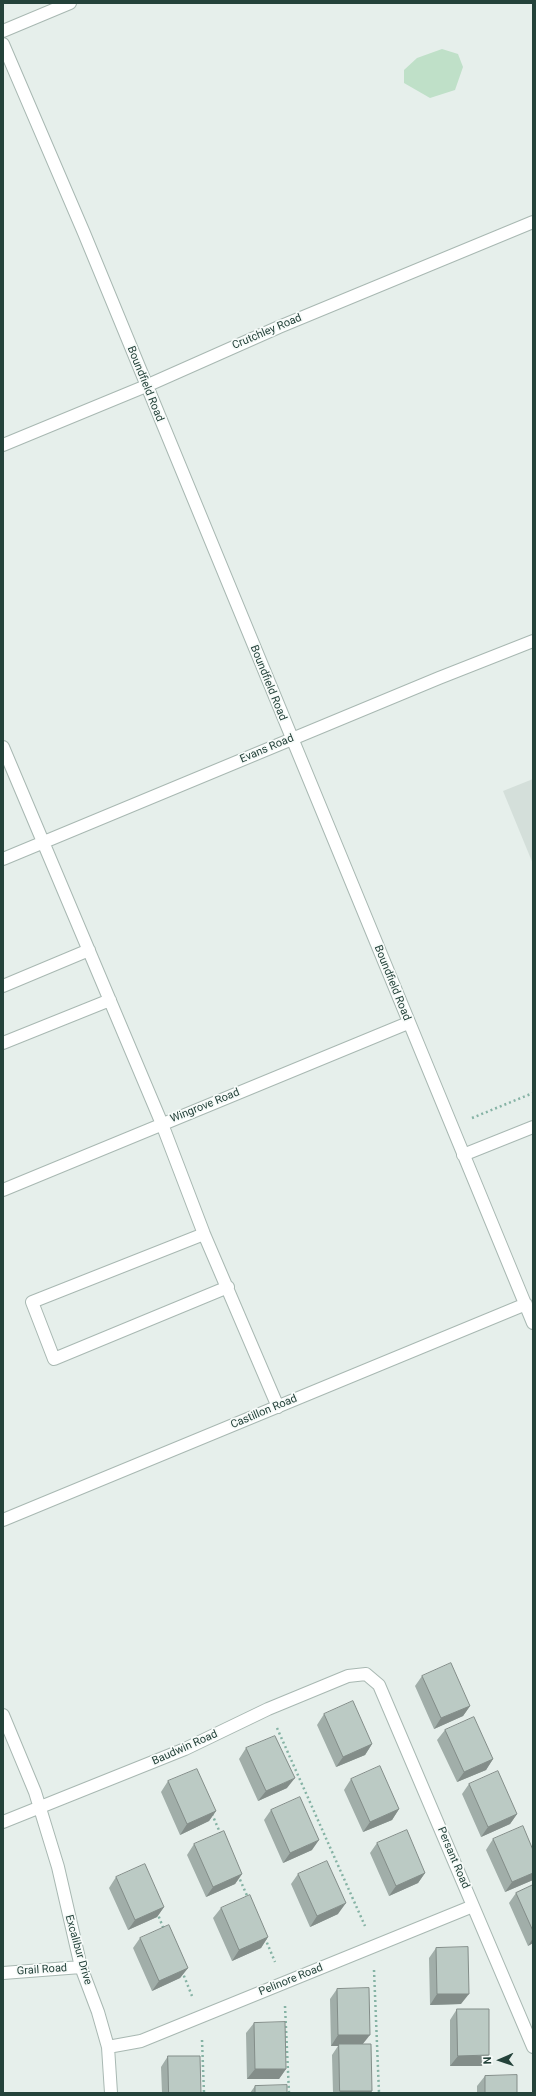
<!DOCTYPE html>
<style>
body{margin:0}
#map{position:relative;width:536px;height:2096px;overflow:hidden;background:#e6efeb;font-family:Roboto,sans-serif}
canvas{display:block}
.frame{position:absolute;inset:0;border:4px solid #24423a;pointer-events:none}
.north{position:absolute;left:480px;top:2040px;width:40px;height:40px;-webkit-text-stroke:3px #f7fbf9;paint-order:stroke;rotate:268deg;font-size:11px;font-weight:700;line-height:16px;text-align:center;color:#24423a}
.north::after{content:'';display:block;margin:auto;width:14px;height:18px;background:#24423a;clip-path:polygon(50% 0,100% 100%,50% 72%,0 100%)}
</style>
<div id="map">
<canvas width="536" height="2096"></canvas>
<div class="frame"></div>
<div class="north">N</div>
</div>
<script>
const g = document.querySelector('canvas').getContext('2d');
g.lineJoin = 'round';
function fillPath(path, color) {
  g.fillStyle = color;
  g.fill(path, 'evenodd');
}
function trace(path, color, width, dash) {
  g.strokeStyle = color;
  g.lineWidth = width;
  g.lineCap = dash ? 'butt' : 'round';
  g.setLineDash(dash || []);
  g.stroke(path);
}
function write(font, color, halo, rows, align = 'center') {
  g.font = font + ' Roboto,sans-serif';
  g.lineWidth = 3.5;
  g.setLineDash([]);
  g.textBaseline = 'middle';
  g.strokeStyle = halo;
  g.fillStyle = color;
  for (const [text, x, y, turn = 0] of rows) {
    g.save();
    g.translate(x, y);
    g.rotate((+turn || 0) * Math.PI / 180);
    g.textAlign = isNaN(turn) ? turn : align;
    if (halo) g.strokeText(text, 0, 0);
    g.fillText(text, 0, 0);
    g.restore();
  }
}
const built = new Path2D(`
 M533 779V864L503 791Z`);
const green = new Path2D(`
 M442 49 458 54 463 67 455 90 430 98 404 83V70L417 58Z`);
const path = new Path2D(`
 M472 1118 533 1093
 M277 1728 365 1926
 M212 1814 221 1835
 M238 1875 248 1898
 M157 1912 164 1930
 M265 1938 275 1962
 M374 1970 379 2093
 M182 1971 192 1996
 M285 2006 289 2093
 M202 2040 204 2093`);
const minor = new Path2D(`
 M3 31 70 3
 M3 44 84 233 533 1323
 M3 445 146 386 279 327 533 222
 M3 747 162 1124 204 1234 278 1407
 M3 859 439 678 533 641
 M3 986 89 950
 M3 1043 110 1000
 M463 1155 533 1127
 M3 1190 408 1023
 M204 1234 32 1302 54 1359 228 1287
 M3 1520 526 1304
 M3 1715 35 1792 58 1867 81 1967 98 2012 108 2047 111 2093
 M3 1822 185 1749 268 1709 348 1676 366 1674 379 1685 533 2047
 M3 1973 81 1967
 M108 2047 141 2041 473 1906`);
const wall = new Path2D(`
 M422 1676 470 1706 463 1716 434 1729 415 1686Z
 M324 1714 372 1744 365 1755 336 1767 317 1725Z
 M445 1730 493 1759 486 1770 457 1782 437 1740Z
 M246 1748 287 1788 258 1801 239 1759Z
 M351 1779 399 1809 392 1820 363 1832 344 1790Z
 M168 1781 216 1811 209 1821 180 1835 161 1792Z
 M469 1784 517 1814 510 1824 481 1837 462 1794Z
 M271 1810 312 1850 283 1863 264 1820Z
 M493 1839 533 1850V1880L505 1892 486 1850Z
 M377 1843 425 1873 418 1883 389 1896 370 1853Z
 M194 1844 242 1874 235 1884 206 1897 187 1855Z
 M298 1874 338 1914 310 1927 291 1884Z
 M116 1877 164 1907 157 1917 128 1930 109 1888Z
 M533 1885V1943L528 1946 509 1903 516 1893Z
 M221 1908 268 1937 261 1948 232 1961 213 1918Z
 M140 1938 188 1968 180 1978 152 1991 133 1948Z
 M436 1948 461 2004 430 2005 429 1958Z
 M337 1989 363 2044 372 2091 370 2093H333L332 2055 338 2046H331L330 1999Z
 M457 2009 482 2066H450V2020Z
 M254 2023 286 2069 279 2079H247L246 2033Z
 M168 2056 201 2093H162L161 2067Z
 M485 2076 517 2093H477V2086Z
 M255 2086V2093H250Z`);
const shadedWall = new Path2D(`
 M470 1706 463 1716 434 1729 441 1718Z
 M372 1744 365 1755 336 1767 343 1757Z
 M493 1759 486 1770 457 1782 464 1772Z
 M295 1778 287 1788 258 1801 266 1791Z
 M399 1809 392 1820 363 1832 370 1822Z
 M216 1811 209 1821 180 1835 187 1824Z
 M517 1814 510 1824 481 1837 488 1827Z
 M319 1840 312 1850 283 1863 290 1853Z
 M425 1873 418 1883 389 1896 396 1886Z
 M533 1873V1880L505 1892 512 1882Z
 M242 1874 235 1884 206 1897 213 1887Z
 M346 1903 338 1914 310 1927 317 1916Z
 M164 1907 157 1917 128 1930 135 1920Z
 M268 1937 261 1948 232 1961 239 1950Z
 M533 1938V1943L528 1946Z
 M188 1968 180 1978 152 1991 159 1981Z
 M437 1994H469L461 2004 430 2005Z
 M338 2035H370L362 2045 339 2044 338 2046H331Z
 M489 2055 482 2066H450L458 2056Z
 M255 2069H286L279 2079H247Z
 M340 2091H372L370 2093H339Z`);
const building = new Path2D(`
 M451 1663 470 1706 441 1718 422 1676Z
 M353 1701 372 1744 343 1757 324 1714Z
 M474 1717 493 1759 464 1772 445 1730Z
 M275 1736 295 1778 266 1791 246 1748Z
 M380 1766 399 1809 370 1822 351 1779Z
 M197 1769 216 1811 187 1824 168 1781Z
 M498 1771 517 1814 488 1827 469 1784Z
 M300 1797 319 1840 290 1853 271 1810Z
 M523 1826 533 1850V1873L512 1882 493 1839Z
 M407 1830 425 1873 396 1886 377 1843Z
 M224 1831 242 1874 213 1887 194 1844Z
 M327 1861 346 1903 317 1916 298 1874Z
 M145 1864 164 1907 135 1920 116 1877Z
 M533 1885V1931L516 1893Z
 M250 1895 268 1937 239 1950 221 1908Z
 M169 1925 188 1968 159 1981 140 1938Z
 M468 1947 469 1994H437L436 1948Z
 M369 1988 370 2035H338L337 1989Z
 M457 2009H489V2055L458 2056Z
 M285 2022 286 2069H255L254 2023Z
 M339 2044H371L372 2091H340Z
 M168 2056H200L201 2093H169Z
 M517 2075V2093H485V2076Z
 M287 2085V2093H255V2086Z`);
const streetNames = [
 ["Crutchley Road",267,332,-23],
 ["Boundfield Road",145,384,68],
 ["Boundfield Road",268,683,68],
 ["Evans Road",267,749,-23],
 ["Boundfield Road",392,983,68],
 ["Wingrove Road",205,1106,-22],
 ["Castillon Road",264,1412,-23],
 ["Baudwin Road",185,1748,-24],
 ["Persant Road",453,1858,67],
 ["Excalibur Drive",78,1950,74],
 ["Grail Road",42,1970,-4],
 ["Pelinore Road",291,1980,-22]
];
fillPath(built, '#d4dfda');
fillPath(green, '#bfe0c8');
trace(minor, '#a8b8b2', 14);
trace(path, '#86b3a5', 2.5, [2, 3]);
trace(minor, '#fff', 12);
fillPath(wall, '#a1aea9');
fillPath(shadedWall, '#838d89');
fillPath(building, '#bbcac4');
trace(building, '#838d89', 1);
write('11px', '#24423a', '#f7fbf9', streetNames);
</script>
